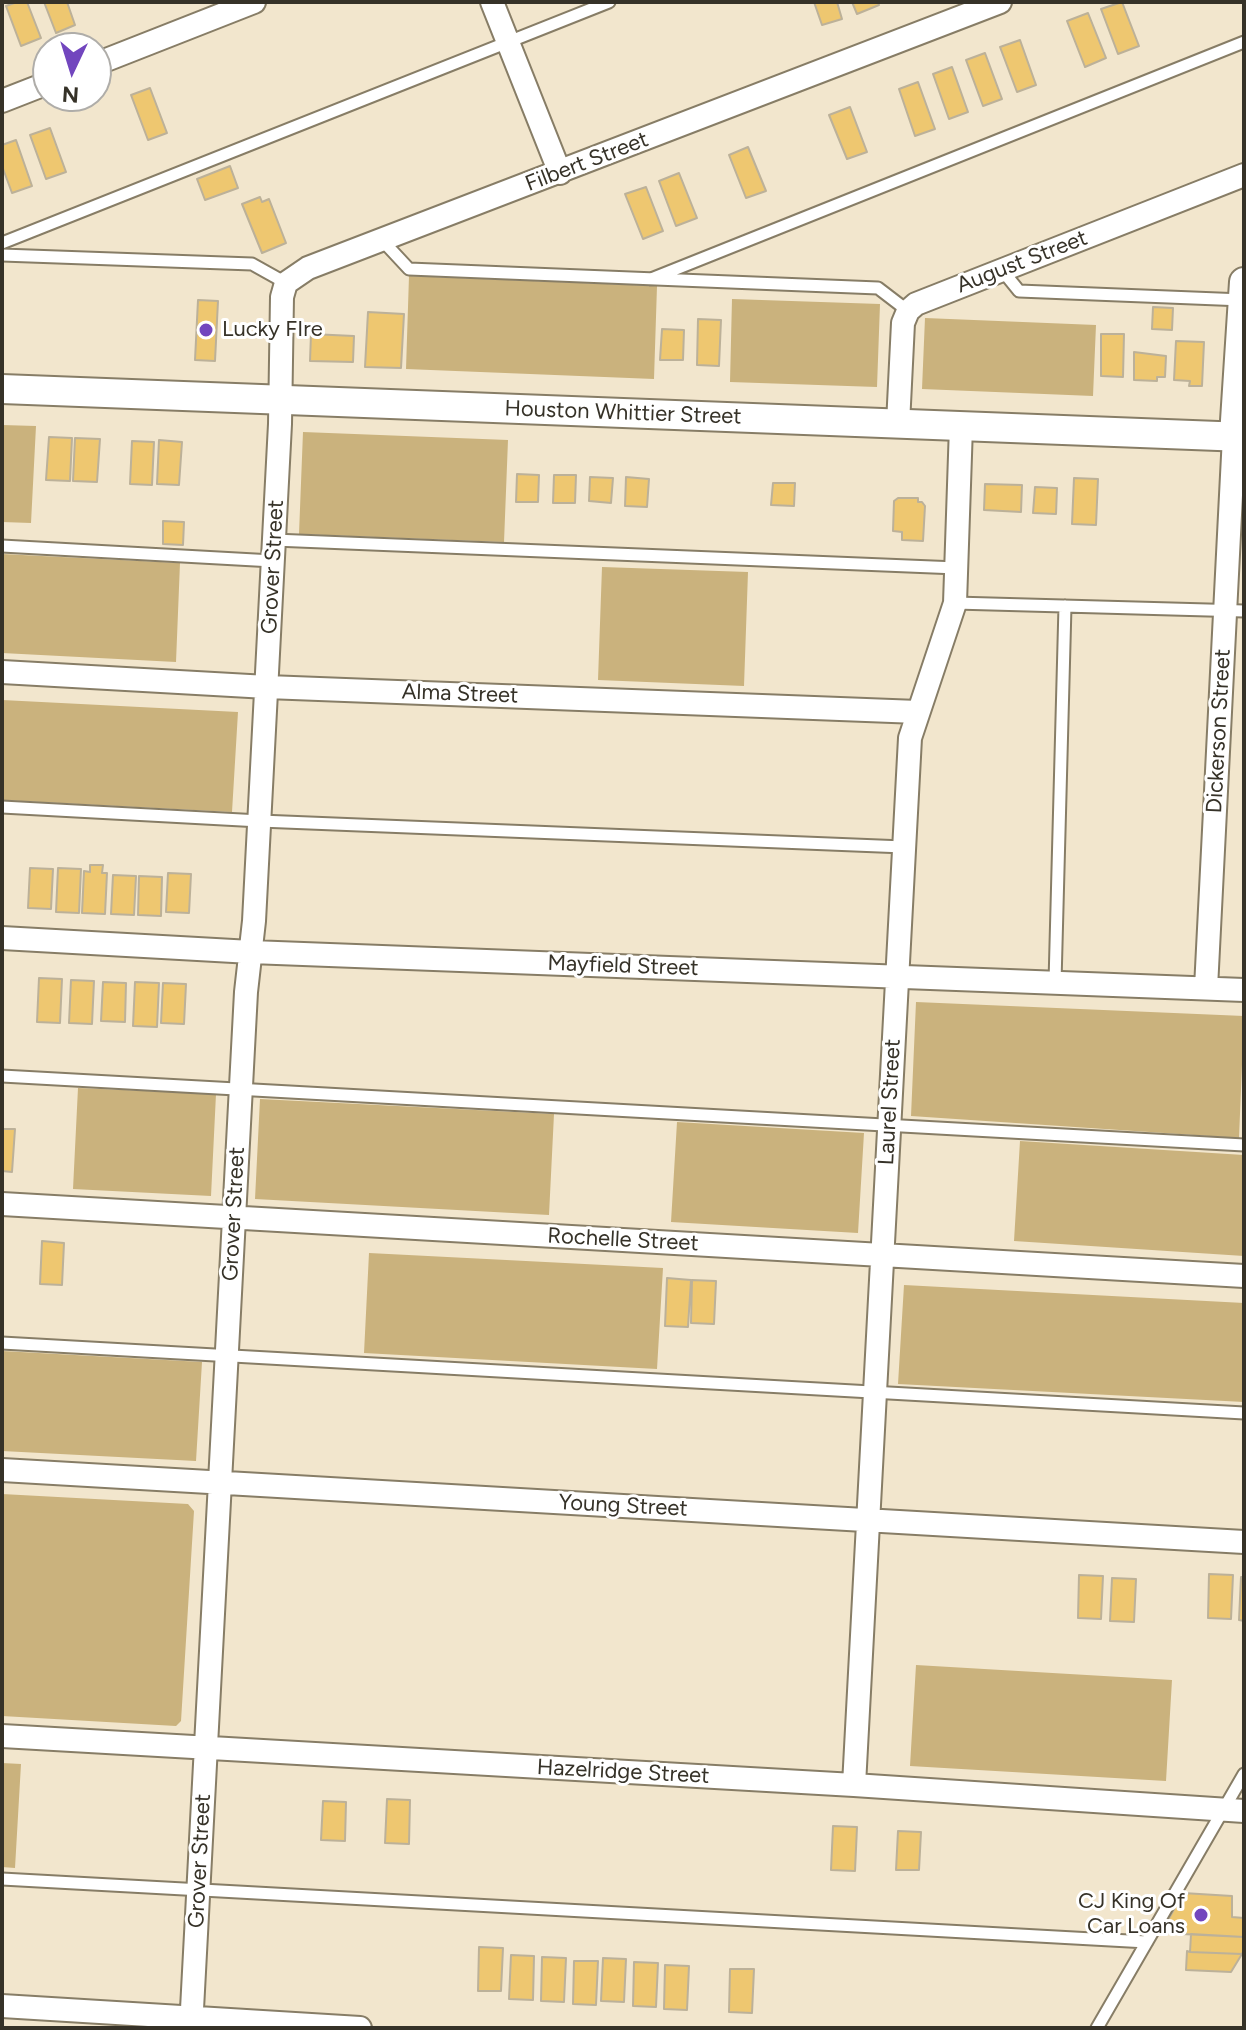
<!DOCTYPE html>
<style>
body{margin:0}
#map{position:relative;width:1246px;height:2030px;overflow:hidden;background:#f2e6cd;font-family:Figtree,sans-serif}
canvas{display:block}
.frame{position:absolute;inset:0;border:4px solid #363228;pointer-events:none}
.north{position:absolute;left:32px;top:32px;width:80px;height:80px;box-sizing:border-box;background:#fff;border:2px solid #afada9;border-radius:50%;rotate:184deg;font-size:22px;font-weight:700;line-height:32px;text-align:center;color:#363228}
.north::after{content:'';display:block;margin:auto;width:28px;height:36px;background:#7246be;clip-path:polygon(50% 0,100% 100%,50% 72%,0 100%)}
</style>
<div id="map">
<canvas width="1246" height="2030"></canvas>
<div class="frame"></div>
<div class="north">N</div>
</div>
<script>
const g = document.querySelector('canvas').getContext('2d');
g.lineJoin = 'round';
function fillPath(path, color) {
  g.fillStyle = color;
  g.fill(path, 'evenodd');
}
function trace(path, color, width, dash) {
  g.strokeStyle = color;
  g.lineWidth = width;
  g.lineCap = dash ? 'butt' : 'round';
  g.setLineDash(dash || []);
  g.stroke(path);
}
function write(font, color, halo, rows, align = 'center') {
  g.font = font + ' Figtree,sans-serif';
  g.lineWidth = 6;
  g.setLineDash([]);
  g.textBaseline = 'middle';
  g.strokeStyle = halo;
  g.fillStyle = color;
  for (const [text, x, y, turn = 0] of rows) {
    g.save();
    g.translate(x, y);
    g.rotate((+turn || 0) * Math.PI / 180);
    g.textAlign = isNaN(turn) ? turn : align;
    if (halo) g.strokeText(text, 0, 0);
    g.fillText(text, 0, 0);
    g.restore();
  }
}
const green = new Path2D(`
 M409 276 657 286 654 379 406 369Z
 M732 299 880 304 877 387 730 382Z
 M925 318 1096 325 1093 396 922 389Z
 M2 425 36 426 31 523 2 522Z
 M303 432 508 440 504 542 299 534Z
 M2 554 180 563 176 662 2 653Z
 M602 567 748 572 744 686 598 680Z
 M2 700 238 712 232 812 2 800Z
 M916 1002 1244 1016 1239 1138 911 1116Z
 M78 1088 216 1094 211 1196 73 1189Z
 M260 1099 554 1114 549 1215 255 1199Z
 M677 1122 864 1133 858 1233 671 1222Z
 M1020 1141 1244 1155V1256L1014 1241Z
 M369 1253 663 1268 657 1369 364 1353Z
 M904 1285 1244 1303V1402L898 1384Z
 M2 1351 202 1362 196 1461 2 1451Z
 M2 1494 188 1504 194 1511 181 1721 176 1726 2 1716Z
 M916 1665 1172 1680 1166 1781 910 1766Z
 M2 1763 21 1764 15 1868 2 1867Z`);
const building = new Path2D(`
 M17 2H27L41 38 21 46 6 6Z
 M44 2H67L75 25 56 33Z
 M814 2H837L842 19 822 25Z
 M852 2H878L879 5 857 14Z
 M1122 2 1139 46 1118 54 1101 9Z
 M1088 13 1106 58 1085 67 1067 21Z
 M1020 40 1036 85 1017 92 1000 47Z
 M985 53 1002 99 983 106 966 60Z
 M952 67 968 112 949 119 933 74Z
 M918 82 935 129 915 136 899 89Z
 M150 88 167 133 148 140 131 95Z
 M850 107 867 152 847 159 829 115Z
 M50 128 66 172 46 179 30 135Z
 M16 140 32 186 12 193 2 166V145Z
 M748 147 766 191 746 198 729 155Z
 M230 166 238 188 205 200 197 179Z
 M679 173 697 218 676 226 659 181Z
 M646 187 663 231 643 239 625 194Z
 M260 197 262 202 269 199 286 243 262 253 242 204Z
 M198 300 218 301 215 361 195 360Z
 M1153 307 1173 308 1172 330 1152 329Z
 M368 312 404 314 401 368 365 367Z
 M698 319 721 320 719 366 697 365Z
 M662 329 684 330 683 360H660Z
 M311 334 354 336 353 362 310 361Z
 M1101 334H1124L1123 377 1101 376Z
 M1176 341 1204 342 1202 386H1189L1190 381 1174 380Z
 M1134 352 1166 356 1165 377H1157V381L1134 380Z
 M49 437 72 438 70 481 46 480Z
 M75 438 100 439 97 482 73 481Z
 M159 440 182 442 179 485 157 484Z
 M132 441 154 442 152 485 130 484Z
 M517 474 539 475 538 502H516Z
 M554 475H576L575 503H553Z
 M590 477 613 478 611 503 589 501Z
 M626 477 649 479 647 507 625 506Z
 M1074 478 1098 479 1096 525 1072 524Z
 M773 483H795L794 506 771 505Z
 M985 484 1022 485 1021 512 984 510Z
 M1035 487 1057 488 1056 514 1033 513Z
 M898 498H918V502H922L925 506 923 541 902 540V532L893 531 894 501Z
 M163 521 184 522 183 545 163 544Z
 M90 865H103L102 873H107L105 914 82 913 84 871 90 872Z
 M30 868 53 869 51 909 28 908Z
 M58 868 81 869 79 913 56 912Z
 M168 873 191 874 189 913 166 912Z
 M113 875 136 876 134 915 111 914Z
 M139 876 162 877 161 916 138 915Z
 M39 978 62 979 60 1023 37 1022Z
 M71 980 94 981 92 1024 69 1023Z
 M103 982 126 983 125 1022 101 1021Z
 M135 982 159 983 157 1027 133 1026Z
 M163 983 186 984 184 1024 161 1023Z
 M2 1129H15L12 1172 2 1171Z
 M42 1241 64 1243 62 1285 40 1284Z
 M667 1278 691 1280 688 1327 665 1326Z
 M692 1280 716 1281 714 1324 691 1323Z
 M1209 1574 1233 1575 1231 1619 1208 1618Z
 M1079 1575 1103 1576 1101 1619 1078 1618Z
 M1241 1577H1244V1621L1239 1620Z
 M1112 1578 1136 1579 1134 1622 1110 1621Z
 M387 1799 410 1800 409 1844 385 1843Z
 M323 1801 346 1802 345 1841 321 1840Z
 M833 1826 857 1827 855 1871 831 1870Z
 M898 1831 921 1832 919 1870H896Z
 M1183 1893 1232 1896V1917L1244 1918V1937L1161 1933Z
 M1191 1934 1244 1937V1950L1242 1954 1190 1952Z
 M479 1947 503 1948 501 1991H478Z
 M1187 1951 1190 1952 1242 1954 1231 1972 1186 1970Z
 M511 1955 534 1956 533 2000 509 1999Z
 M542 1957 566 1958 564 2002 541 2001Z
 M603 1958 626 1959 624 2002 601 2001Z
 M574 1961H598L596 2005 573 2004Z
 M634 1962 658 1963 656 2007 633 2006Z
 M665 1965 689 1966 687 2010 664 2009Z
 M730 1969H754L752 2013 729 2012Z`);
const service = new Path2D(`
 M382 240 409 269 878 288 908 311
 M2 243 609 2
 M2 255 252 264 286 283
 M1002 270 1019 291 1243 300
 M651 279 1244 42
 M274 540 957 568
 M2 546 273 561
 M955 603 1244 611
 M2 807 260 821 904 847
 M1055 982 1065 606
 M2 1076 1244 1145
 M2 1343 1244 1413
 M2 1879 1147 1942
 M1097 2028 1244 1774`);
const minor = new Path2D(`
 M492 2 560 173
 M96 64 254 2
 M2 101 48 83
 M898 424 903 323 908 311 916 304 1244 175
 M2 672 267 687 918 712
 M2 938 251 952 1244 990
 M1206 988 1234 436
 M2 1204 1244 1276
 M2 1470 1244 1542
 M2 1736 854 1785 1244 1811
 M854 1785 910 738 955 603 961 426
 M2 2006 360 2028
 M191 2028 246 992 254 921 280 424 282 297 286 283 308 268 1000 2`);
const tertiary = new Path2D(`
 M2 389 1244 437
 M1234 436 1244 282`);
const markers = [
 [206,330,8,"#7246be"],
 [1201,1915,8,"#7246be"]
];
const streetNames = [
 ["Filbert Street",587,162,-21],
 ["August Street",1022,262,-21],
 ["Houston Whittier Street",623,413,2],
 ["Grover Street",273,567,-87],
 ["Alma Street",460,694,2],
 ["Dickerson Street",1219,731,-87],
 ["Mayfield Street",623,966,2],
 ["Laurel Street",890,1102,-87],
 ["Grover Street",234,1214,-87],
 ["Rochelle Street",623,1240,3],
 ["Young Street",623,1506,3],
 ["Hazelridge Street",623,1772,3],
 ["Grover Street",200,1861,-87]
];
const poiNames = [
 ["Lucky FIre",222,330],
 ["CJ King Of",1185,1902,"right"],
 ["Car Loans",1185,1927,"right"]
];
fillPath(green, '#cab27d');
fillPath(building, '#eec770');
trace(building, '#bcb199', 2);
trace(service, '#877d66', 15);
trace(minor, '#877d66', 26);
trace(tertiary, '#877d66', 32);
trace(service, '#fff', 11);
trace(minor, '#fff', 22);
trace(tertiary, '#fff', 28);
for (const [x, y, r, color] of markers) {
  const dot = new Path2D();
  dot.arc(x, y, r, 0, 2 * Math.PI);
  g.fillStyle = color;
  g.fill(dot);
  trace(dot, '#fff', 3);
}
write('22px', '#363228', '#fff', streetNames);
write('22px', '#363228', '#fff', poiNames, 'left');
</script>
